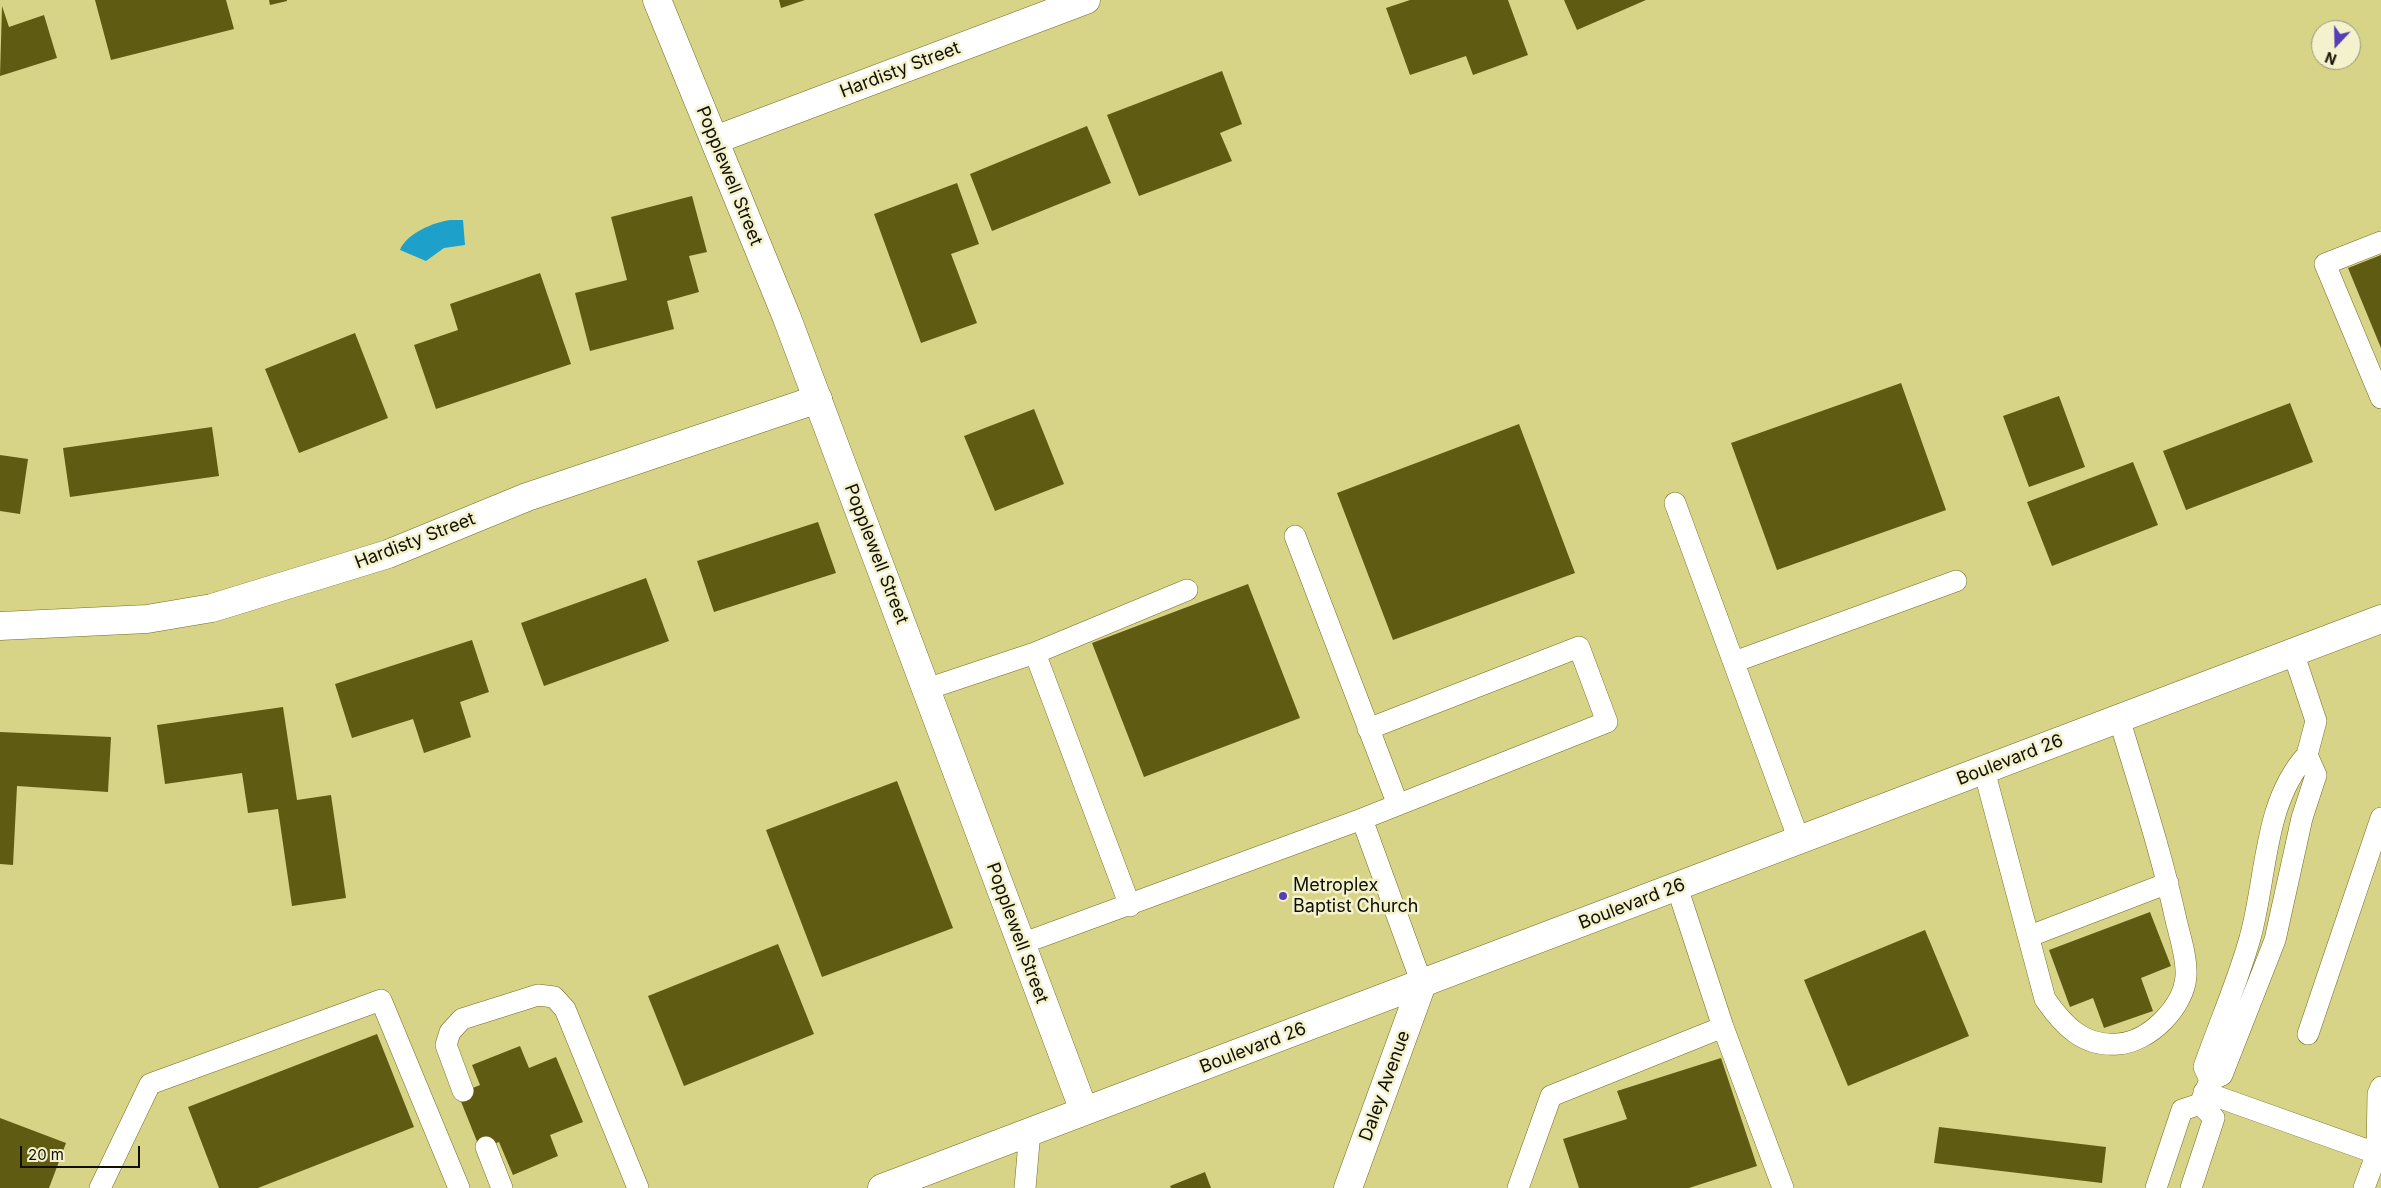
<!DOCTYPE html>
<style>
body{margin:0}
#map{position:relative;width:2381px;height:1188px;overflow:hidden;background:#d7d387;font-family:Inter,sans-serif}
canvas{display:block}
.north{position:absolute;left:2311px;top:20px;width:50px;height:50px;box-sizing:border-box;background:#f3f2cd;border:1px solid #99977b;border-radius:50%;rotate:201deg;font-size:14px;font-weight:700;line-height:20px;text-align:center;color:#110f00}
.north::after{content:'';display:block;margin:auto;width:18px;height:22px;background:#553eb6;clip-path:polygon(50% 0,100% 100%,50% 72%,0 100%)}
.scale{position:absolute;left:20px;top:1146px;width:120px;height:22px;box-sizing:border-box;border:2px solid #110f00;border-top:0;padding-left:6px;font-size:15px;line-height:18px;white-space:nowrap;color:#110f00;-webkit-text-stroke:4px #f3f2cd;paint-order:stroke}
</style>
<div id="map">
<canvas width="2381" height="1188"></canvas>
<div class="north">N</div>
<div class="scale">20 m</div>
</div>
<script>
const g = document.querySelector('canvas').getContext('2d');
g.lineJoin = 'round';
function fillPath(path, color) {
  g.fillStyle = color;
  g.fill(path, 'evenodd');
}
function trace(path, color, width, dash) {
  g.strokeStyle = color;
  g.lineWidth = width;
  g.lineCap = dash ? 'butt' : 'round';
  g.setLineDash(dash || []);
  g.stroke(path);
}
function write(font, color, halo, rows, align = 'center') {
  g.font = font + ' Inter,sans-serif';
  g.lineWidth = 5;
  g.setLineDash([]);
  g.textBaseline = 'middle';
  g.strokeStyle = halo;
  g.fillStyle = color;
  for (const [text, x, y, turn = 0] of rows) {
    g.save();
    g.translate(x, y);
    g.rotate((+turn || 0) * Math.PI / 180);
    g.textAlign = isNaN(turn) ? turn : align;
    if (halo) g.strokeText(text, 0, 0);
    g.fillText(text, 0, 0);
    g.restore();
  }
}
const water = new Path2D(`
 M450 220H463L465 245 444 248 426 261 400 250C406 234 434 222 450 220Z`);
const building = new Path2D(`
 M95 0H226L234 29 111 60Z
 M269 0H287V1L270 5Z
 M779 0H805L781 8Z
 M1410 0H1508L1528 55 1473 75 1466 56 1410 75 1386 8Z
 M1564 0H1646L1577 30Z
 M2 6 9 27 44 15 57 58 0 76Z
 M1222 71 1242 124 1220 133 1232 161 1139 196 1107 115Z
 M1087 126 1111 183 992 231 970 174Z
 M957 183 979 244 951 254 977 323 921 343 874 214Z
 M692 196 707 252 689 256 699 292 667 301 674 329 590 351 575 293 627 280 611 217Z
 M2381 255V348L2348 268Z
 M540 273 571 364 436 409 414 345 458 330 450 304Z
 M355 333 388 418 299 453 265 369Z
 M1901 383 1946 510 1777 570 1731 443Z
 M2059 396 2085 467 2029 487 2003 416Z
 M2290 403 2313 462 2186 510 2163 451Z
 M1034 409 1064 484 995 511 964 436Z
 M1519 424 1575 573 1393 640 1337 493Z
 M212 427 219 476 70 497 63 448Z
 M0 455 28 459 20 514 0 511Z
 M2133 462 2158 525 2052 566 2027 502Z
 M818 522 836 573 714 612 697 561Z
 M646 578 669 641 544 686 521 623Z
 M1248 584 1300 718 1144 777 1092 643Z
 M472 640 489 692 460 702 471 737 424 753 413 719 352 738 335 684Z
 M283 707 297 800 331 795 346 898 292 906 278 809 248 813 242 773 165 784 157 725Z
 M0 732 111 737 108 792 17 786 13 865 0 864Z
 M897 781 953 928 822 977 766 830Z
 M2150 912 2171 966 2141 978 2153 1011 2104 1028 2093 998 2070 1007 2049 950Z
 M1925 930 1969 1036 1848 1086 1804 980Z
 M778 944 814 1034 684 1086 648 996Z
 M377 1034 414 1127 258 1188H219L188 1107Z
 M520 1046 529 1068 556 1057 583 1122 550 1135 558 1156 513 1175 499 1142 480 1149 458 1094 480 1085 472 1065Z
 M1721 1058 1757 1166 1689 1188H1579L1563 1139 1627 1119 1617 1091Z
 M0 1118 66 1143 49 1188H0Z
 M1939 1127 2106 1147 2102 1183 1934 1163Z
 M1205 1172 1211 1188H1171L1170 1186Z`);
const lane = new Path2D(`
 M2381 242 2325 264 2381 398
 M1675 503 1799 840
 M1295 536 1398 805
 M2293 652 2316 721 2307 755
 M1035 653 1187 590
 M1734 662 1956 581
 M927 689 1035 653 1130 906
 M1984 770 2045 999C2063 1025 2083 1047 2118 1044 2149 1042 2184 1007 2186 976 2187 957 2180 937 2176 920 2161 851 2139 785 2119 718
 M1362 819 1607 722 1579 647 1368 729
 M1677 887 1723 1027 1783 1188
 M2030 936 2168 883
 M1021 944 1362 819 1422 984
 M2308 1034 2381 818
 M463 1091 446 1045 450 1032 462 1019 538 995 554 997 565 1009 638 1188
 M2204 1092 2381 1155
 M2200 1104 2210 1080 2222 1075 2275 940 2302 818 2316 775 2307 755C2263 803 2267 878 2250 938 2238 981 2219 1024 2204 1067L2210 1080
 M486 1147 502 1188
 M100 1188 150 1084 381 1000 459 1188
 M1025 1188 1030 1131
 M1518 1188 1551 1096 1723 1027
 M2156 1188 2182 1110 2200 1104
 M2191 1188 2214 1118 2200 1104
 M2364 1188 2377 1153 2378 1094 2381 1087`);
const street = new Path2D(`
 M715 140 1086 0
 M0 626 147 619 212 608 388 554 527 497 818 399
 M1348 1188 1422 984`);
const secondary = new Path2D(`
 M657 0 787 318 1084 1111`);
const primary = new Path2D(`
 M882 1188 2381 619`);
const markers = [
 [1283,896,5,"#553eb6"]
];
const streetNames = [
 ["Hardisty Street",900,70,-21],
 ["Popplewell Street",729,176,68],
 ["Hardisty Street",415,541,-21],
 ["Popplewell Street",876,554,69],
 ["Boulevard 26",2010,760,-21],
 ["Boulevard 26",1632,904,-21],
 ["Popplewell Street",1017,933,70],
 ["Boulevard 26",1253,1048,-21],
 ["Daley Avenue",1385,1086,-70]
];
const poiNames = [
 ["Metroplex",1293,886],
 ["Baptist Church",1293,907]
];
fillPath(water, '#1da1ca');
fillPath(building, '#605b12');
trace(lane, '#736e21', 22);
trace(street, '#736e21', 29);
trace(secondary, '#736e21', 29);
trace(primary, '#736e21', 29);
trace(lane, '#fff', 21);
trace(street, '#fff', 28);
trace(secondary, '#fff', 28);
trace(primary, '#fff', 28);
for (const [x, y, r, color] of markers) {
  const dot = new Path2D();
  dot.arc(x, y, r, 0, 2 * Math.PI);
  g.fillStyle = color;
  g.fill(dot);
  trace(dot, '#f3f2cd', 2);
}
write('18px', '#110f00', '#f3f2cd', streetNames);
write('18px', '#110f00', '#f3f2cd', poiNames, 'left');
</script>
